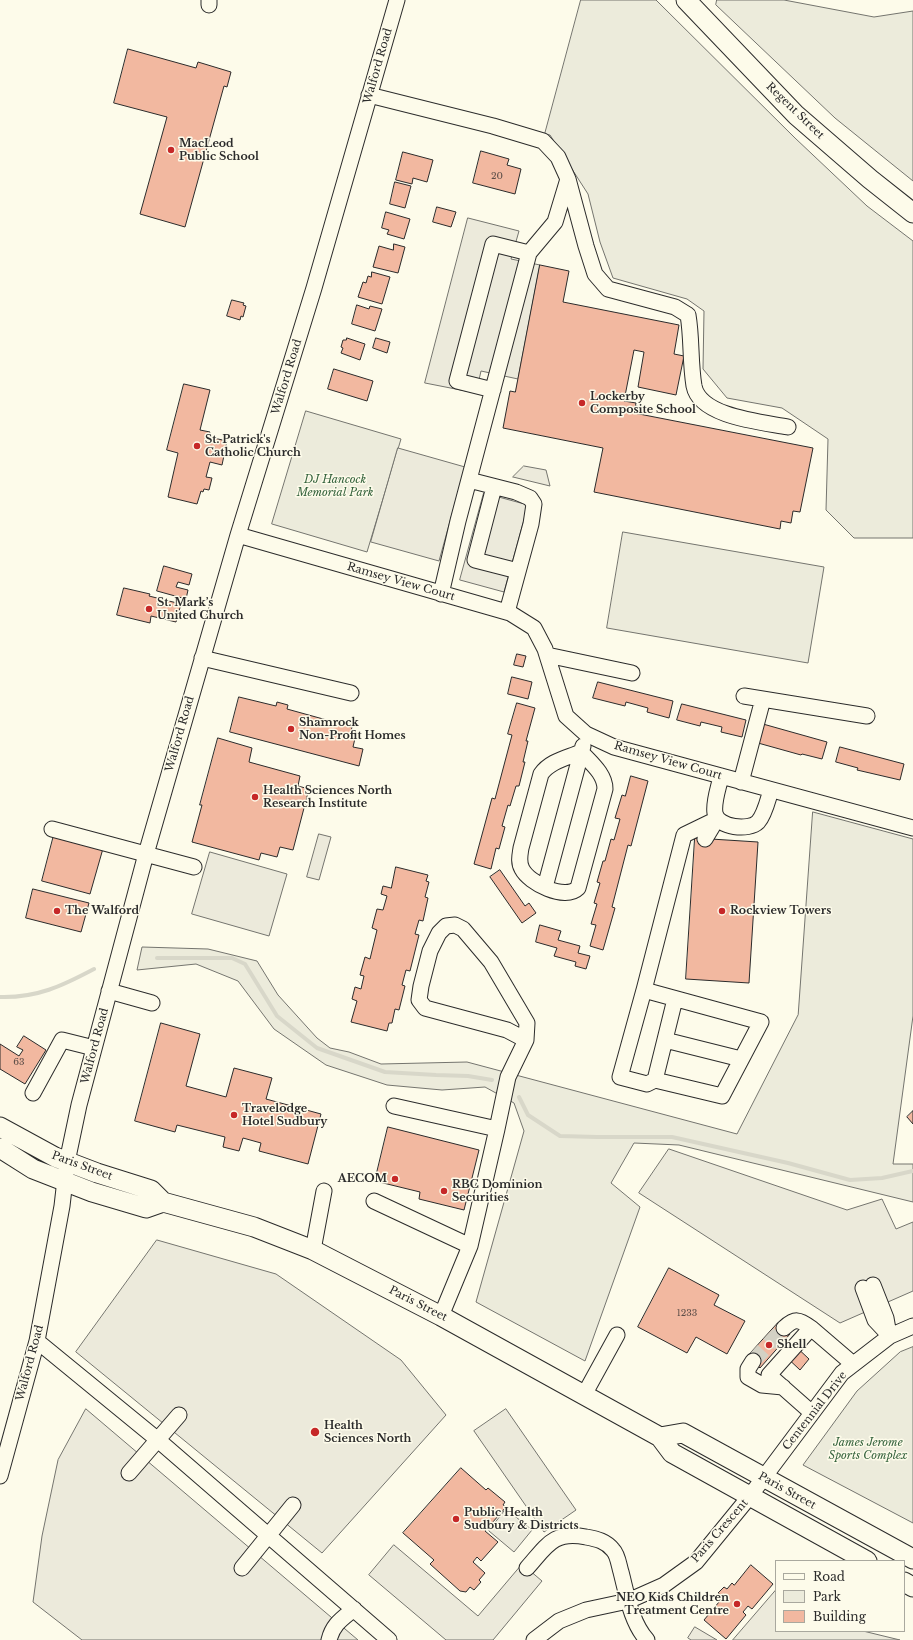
<!DOCTYPE html>
<meta charset="utf-8">
<style>
body{margin:0}
#map{position:relative;width:913px;height:1640px;overflow:hidden;background:#fdfbea;font-family:"Libre Baskerville",serif}
canvas{display:block}
.legend{position:absolute;left:775px;top:1560px;width:130px;height:72px;box-sizing:border-box;background:#fdfbea;border:1px solid #a9a89e;margin:0;padding:5px 7px;list-style:none;font-size:12px;color:#2b2b2b}
.legend li{display:flex;align-items:center;gap:8px;height:20px}
.legend b{width:20px;border:1px solid #a9a89e}
</style>
<div id="map">
<canvas width="913" height="1640"></canvas>
<ul class="legend">
<li><b style="height:5px;background:#fdfbea"></b>Road</li>
<li><b style="height:11px;background:#ecebdb"></b>Park</li>
<li><b style="height:11px;background:#f2b8a0"></b>Building</li>
</ul>
</div>
<script>
const g = document.querySelector('canvas').getContext('2d');
g.lineJoin = 'round';
function fillPath(path, color) {
  g.fillStyle = color;
  g.fill(path, 'evenodd');
}
function trace(path, color, width, dash) {
  g.strokeStyle = color;
  g.lineWidth = width;
  g.lineCap = dash ? 'butt' : 'round';
  g.setLineDash(dash || []);
  g.stroke(path);
}
function write(font, color, halo, rows, align = 'center') {
  g.font = font + ' "Libre Baskerville",serif';
  g.lineWidth = 3;
  g.setLineDash([]);
  g.textBaseline = 'middle';
  g.strokeStyle = halo;
  g.fillStyle = color;
  for (const [text, x, y, turn = 0] of rows) {
    g.save();
    g.translate(x, y);
    g.rotate((+turn || 0) * Math.PI / 180);
    g.textAlign = isNaN(turn) ? turn : align;
    if (halo) g.strokeText(text, 0, 0);
    g.fillText(text, 0, 0);
    g.restore();
  }
}
const green = new Path2D(`
 M581 0H656L795 138 867 206 913 241V538H854L826 510 828 439 782 408 727 398 703 369 704 311 687 299 613 278 600 242 588 194 550 135 545 134Z
 M717 0H784L874 17 913 11V181L835 118 716 5Z
 M306 411 401 439 367 552 272 524Z
 M623 532 824 567 808 663 607 628Z
 M813 812 913 839V1016L893 1164H913V1202L679 1145 634 1143 611 1183 640 1207 585 1361 476 1302 524 1131 514 1103 485 1087 442 1090 387 1085 326 1065 274 1029 238 981 196 964 137 970 142 947 208 949 257 961 278 995 317 1038 330 1048 349 1052 381 1064 467 1062 737 1134 798 1015Z
 M913 1347V1523L803 1465 857 1391 900 1352Z`);
const parking = new Path2D(`
 M468 218 519 231 511 259 540 265 518 379 481 371 476 393 425 383Z
 M398 448 465 467 439 561 371 542Z
 M524 466 546 470 550 486 513 477Z
 M484 493 528 505 504 592 460 580Z
 M319 834 331 837 319 880 307 877Z
 M210 852 287 874 269 936 192 914Z
 M669 1149 847 1210 882 1199 896 1229 913 1222V1291L840 1323 639 1193Z
 M157 1240 276 1274 401 1360 446 1415 322 1553 76 1352Z
 M86 1409 358 1640H82L33 1602 42 1536 58 1460Z
 M506 1409 576 1510 544 1532 474 1431Z
 M506 1509 532 1530 514 1552 489 1531Z
 M394 1545 478 1616 522 1564 542 1581 493 1640H446L369 1575Z
 M776 1590V1631H863L900 1640H733Z
 M695 1627 717 1640H691L688 1638Z`);
const stream = new Path2D(`
 M157 958H232L245 964 277 1016 317 1048 385 1072 436 1075 468 1076 492 1080
 M0 997C37 998 62 986 94 969
 M519 1097 528 1115 560 1136 597 1137H672L788 1163 850 1180 882 1178 913 1171`);
const building = new Path2D(`
 M128 49 196 68 198 62 231 72 227 87 224 86 185 227 140 214 167 117 114 103Z
 M481 151 509 159 507 165 521 169 515 194 473 183Z
 M403 152 433 160 427 182 413 178 412 184 396 180Z
 M395 182 411 186 405 208 390 204Z
 M437 207 456 212 451 227 433 222Z
 M386 212 410 219 404 239 387 234 389 230 382 228Z
 M394 244 405 247 398 273 373 267 379 246 393 250Z
 M540 265 569 271 563 302 679 325 674 354 684 356 676 395 638 387 644 352 634 350 624 401 636 403 634 413 813 448 800 512 793 511 791 523 781 521 780 529 594 492 603 448 503 428 510 391 515 392Z
 M372 272 390 277 382 304 358 297 363 282 366 283 368 276 371 277Z
 M232 300 244 303 243 305 246 306 243 317 241 316 240 320 227 316Z
 M357 305 369 309 370 306 382 309 375 331 352 324Z
 M347 338 365 344 360 360 341 353 343 348 341 347 343 340H346Z
 M376 338 390 342 387 353 373 348Z
 M334 369 373 381 367 401 328 389Z
 M184 384 210 390 200 430 210 432 209 437 227 441 222 465 210 462 206 477 212 478 209 490 204 489 203 492 201 491 197 504 168 497 178 453 167 450Z
 M636 406 640 407 639 411H635Z
 M164 566 192 574 189 585 178 582 176 587 188 590 186 599 157 591Z
 M124 588 150 594 149 596 181 604 176 622 151 616 150 623 117 615Z
 M517 654 526 656 523 667 514 665Z
 M512 677 532 682 528 699 508 694Z
 M598 682 673 701 669 718 647 712 648 708 626 702 625 706 593 698Z
 M239 697 276 706 277 702 288 705 287 709 352 727 351 732 356 734 353 747 363 749 359 766 230 732Z
 M517 703 535 708 526 741H528L523 762H525L519 786H516L510 806 508 805 502 826 505 827 499 849 496 848 491 869 474 864 492 798 495 799 512 735 508 734Z
 M682 704 746 720 742 737 721 732 722 727 701 722 700 726 677 720Z
 M763 724 827 742 822 759 802 754 801 755 758 743Z
 M218 738 252 748 249 762 300 776 298 786 309 789 293 850 280 847 277 857 261 853 259 860 192 842 202 805H200Z
 M840 747 904 764 900 780 857 770 858 768 836 762Z
 M631 776 648 781 631 846 628 845 612 907 615 908 603 950 590 946 596 925 591 924 597 904 594 903 600 883 597 882 603 861H605L611 839 614 840 620 819 615 818 622 795 625 796Z
 M55 831 104 845 90 894 42 881Z
 M695 838 758 842 749 983 686 979Z
 M396 867 428 875 426 881 429 882 425 897 428 898 423 921 419 920 415 934 419 935 410 971 406 970 402 985 405 986 399 1010 395 1009 392 1023H389L387 1031 351 1022 357 1001 352 999 355 987 361 989 364 976 360 975 365 957 370 959 377 930 372 928 377 909 383 910 387 896 381 894 383 886 391 888Z
 M500 870 525 906 529 903 536 913 522 923 490 877Z
 M33 889 89 903 81 932 26 918Z
 M540 925 561 931 558 940 580 946 578 953 590 956 586 969 575 966 576 962 554 956 557 948 536 942Z
 M161 1023 200 1034 186 1086 226 1097 234 1068 272 1078 266 1099 321 1114 308 1164 259 1151 261 1143 243 1138 239 1151 223 1147 225 1137 177 1125 175 1132 135 1121Z
 M24 1036 46 1050 25 1084 0 1069V1044L19 1056 23 1050 17 1047Z
 M913 1111V1124L907 1117Z
 M388 1127 479 1150 464 1210 419 1199 420 1192 375 1181Z
 M669 1268 719 1295 714 1305 745 1321 727 1354 696 1337 687 1353 638 1327Z
 M778 1323 790 1334 760 1368 748 1356Z
 M792 1343 809 1359 800 1370 782 1353Z
 M461 1468 486 1490 488 1488 505 1502 503 1505 506 1507 485 1531 498 1542 481 1561 477 1557 473 1562 485 1573 479 1580 481 1582 474 1590 470 1587 466 1592 460 1591 430 1564 434 1560 403 1533Z
 M751 1565 773 1584 752 1609 748 1606 743 1612 746 1615 726 1639 704 1620 719 1602 716 1600 721 1595 718 1593 724 1587 727 1589 732 1583 734 1585Z`);
const minorTunnel = new Path2D(`
 M753 1361 784 1328`);
const minor = new Path2D(`
 M209 5V0
 M369 95 493 126 543 141 558 157 568 179 555 222 529 253 458 521 441 594
 M568 179 586 246 595 274 608 289 675 307 688 315C692 338 690 362 694 386 700 417 762 422 788 427
 M493 390 457 381 493 244 529 253
 M469 480 516 492 530 498 534 504 531 524 507 612
 M494 487 475 560 518 571
 M238 535 510 613 534 628 545 649 566 716 586 734 614 747 913 828
 M547 655 632 673
 M202 658 351 693
 M744 696 867 716
 M581 752C591 763 605 774 605 789L578 888C565 901 529 883 522 869 518 862 520 855 521 848L541 774C550 761 567 758 581 752Z
 M721 776C719 787 713 802 715 813 718 828 749 831 758 822 765 814 768 799 771 790
 M741 782 763 699
 M52 829 194 867
 M705 839 717 819
 M545 887 583 746
 M644 990 620 1077 647 1084 655 1080
 M109 991 152 1003
 M675 999 655 1080 722 1096 761 1022 644 990 684 835 717 819
 M665 1040 741 1059
 M33 1093 62 1040 94 1048
 M394 1106 497 1129 470 1246
 M497 1129 508 1077 526 1040 527 1023 491 962 463 929 455 925 446 926 439 933 430 951 421 986 419 1000 425 1008 507 1030 526 1040
 M374 1201 470 1246 441 1316
 M313 1250 324 1191
 M873 1285 886 1318 889 1335
 M863 1288 875 1320 890 1336
 M784 1328C795 1318 799 1319 811 1328
 M37 1341 158 1440 389 1640
 M753 1361 748 1369V1377L762 1385 783 1387
 M584 1395 617 1335
 M812 1413 769 1375 811 1328 853 1364
 M129 1473 179 1415
 M0 1476 37 1341 62 1206 67 1162 79 1105 146 854 238 535 314 288 397 0
 M242 1568 293 1505
 M527 1568C546 1547 553 1530 586 1537 597 1539 606 1541 613 1550 618 1555 619 1566 621 1572 627 1595 631 1622 647 1640
 M329 1640C333 1624 342 1619 354 1609
 M534 1640 559 1621 586 1610 628 1601 664 1585 696 1562 750 1496 842 1373 890 1336 913 1326`);
const major = new Path2D(`
 M686 0 796 115 870 179 913 213
 M0 1127 55 1157 97 1173 151 1190 163 1202 254 1227 313 1250 441 1316 660 1437 672 1453 867 1561
 M0 1148 33 1169 92 1192 146 1208 163 1202
 M660 1437 683 1433 913 1559
 M904 1582 913 1587`);
const markers = [
 [171,150,4,"#c62828"],
 [582,403,4,"#c62828"],
 [197,446,4,"#c62828"],
 [149,609,4,"#c62828"],
 [291,729,4,"#c62828"],
 [255,797,4,"#c62828"],
 [57,911,4,"#c62828"],
 [722,911,4,"#c62828"],
 [234,1115,4,"#c62828"],
 [395,1179,4,"#c62828"],
 [444,1191,4,"#c62828"],
 [769,1345,4,"#c62828"],
 [315,1432,5,"#c62828"],
 [456,1519,4,"#c62828"],
 [737,1604,4,"#c62828"]
];
const numberNames = [
 ["20",497,176],
 ["63",19,1062],
 ["1233",687,1313]
];
const streetNames = [
 ["Walford Road",378,66,-74],
 ["Regent Street",795,111,44],
 ["Walford Road",287,377,-73],
 ["Ramsey View Court",401,582,16],
 ["Walford Road",180,734,-74],
 ["Ramsey View Court",668,761,16],
 ["Walford Road",95,1046,-75],
 ["Paris Street",82,1166,20],
 ["Paris Street",418,1304,27],
 ["Walford Road",30,1363,-75],
 ["Centennial Drive",815,1411,-52],
 ["Paris Street",787,1491,29],
 ["Paris Crescent",720,1531,-49]
];
const poiNames = [
 ["MacLeod",179,144],
 ["Public School",179,157],
 ["Lockerby",590,397],
 ["Composite School",590,410],
 ["St. Patrick's",205,440],
 ["Catholic Church",205,453],
 ["St. Mark’s",157,603],
 ["United Church",157,616],
 ["Shamrock",299,723],
 ["Non-Profit Homes",299,736],
 ["Health Sciences North",263,791],
 ["Research Institute",263,804],
 ["The Walford",65,911],
 ["Rockview Towers",730,911],
 ["Travelodge",242,1109],
 ["Hotel Sudbury",242,1122],
 ["AECOM",387,1179,"right"],
 ["RBC Dominion",452,1185],
 ["Securities",452,1198],
 ["Shell",777,1345],
 ["Health",324,1426],
 ["Sciences North",324,1439],
 ["Public Health",464,1513],
 ["Sudbury & Districts",464,1526],
 ["NEO Kids Children",729,1598,"right"],
 ["Treatment Centre",729,1611,"right"]
];
const parkNames = [
 ["DJ Hancock",335,480],
 ["Memorial Park",335,493],
 ["James Jerome",868,1443],
 ["Sports Complex",868,1456]
];
fillPath(green, '#ecebdb');
trace(green, '#74746e', 1);
fillPath(parking, '#eceadb');
trace(parking, '#74746e', 1);
trace(stream, '#d8d7c9', 4);
fillPath(building, '#f2b8a0');
trace(building, '#2b2b2b', 1);
trace(minorTunnel, '#d3d1c4', 15, [15, 8]);
trace(minor, '#2b2b2b', 17);
trace(major, '#2b2b2b', 21);
trace(minor, '#fdfbea', 15);
trace(major, '#fdfbea', 19);
for (const [x, y, r, color] of markers) {
  const dot = new Path2D();
  dot.arc(x, y, r, 0, 2 * Math.PI);
  g.fillStyle = color;
  g.fill(dot);
  trace(dot, '#fdfbea', 1.5);
}
write('9px', '#5d4e48', null, numberNames);
write('11px', '#2b2b2b', '#fdfbea', streetNames);
write('bold 11px', '#2b2b2b', '#fdfbea', poiNames, 'left');
write('italic 11px', '#34623c', '#fdfbea', parkNames);
</script>
